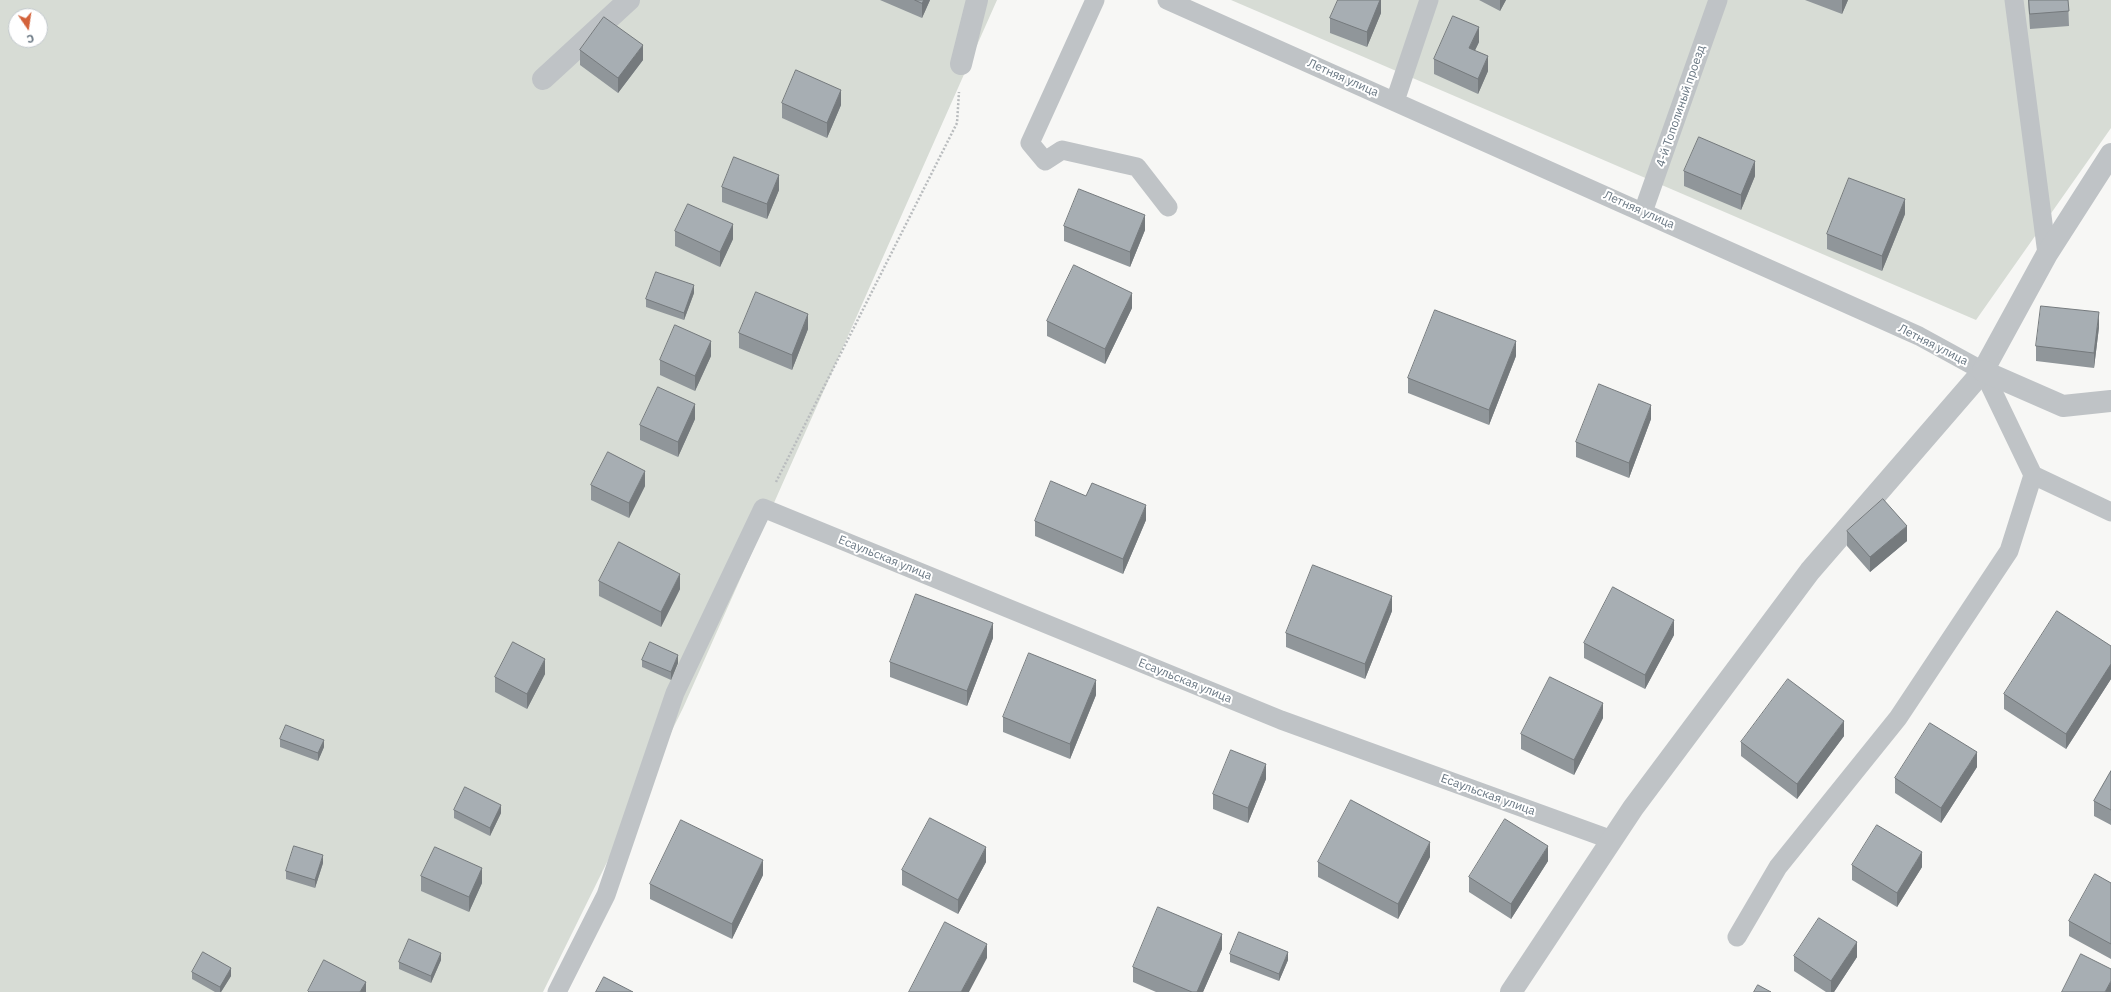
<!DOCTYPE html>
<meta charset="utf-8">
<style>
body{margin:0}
#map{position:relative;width:2111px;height:992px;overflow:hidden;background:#f7f7f5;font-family:"IBM Plex Sans",sans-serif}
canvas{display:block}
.north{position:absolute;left:8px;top:8px;width:40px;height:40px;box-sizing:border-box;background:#fff;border:1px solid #c3c9cd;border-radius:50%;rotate:167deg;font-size:11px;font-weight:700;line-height:16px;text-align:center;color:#697783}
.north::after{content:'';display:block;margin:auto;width:14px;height:18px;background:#d3623a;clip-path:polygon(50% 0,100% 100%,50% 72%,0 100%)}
</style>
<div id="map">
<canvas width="2111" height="992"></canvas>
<div class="north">С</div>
</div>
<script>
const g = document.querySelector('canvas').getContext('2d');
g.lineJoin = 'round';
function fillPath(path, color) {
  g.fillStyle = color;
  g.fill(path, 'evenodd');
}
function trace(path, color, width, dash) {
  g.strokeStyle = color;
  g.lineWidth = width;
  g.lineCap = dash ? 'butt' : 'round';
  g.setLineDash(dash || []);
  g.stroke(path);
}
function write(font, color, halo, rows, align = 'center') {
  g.font = font + ' "IBM Plex Sans",sans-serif';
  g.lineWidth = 4;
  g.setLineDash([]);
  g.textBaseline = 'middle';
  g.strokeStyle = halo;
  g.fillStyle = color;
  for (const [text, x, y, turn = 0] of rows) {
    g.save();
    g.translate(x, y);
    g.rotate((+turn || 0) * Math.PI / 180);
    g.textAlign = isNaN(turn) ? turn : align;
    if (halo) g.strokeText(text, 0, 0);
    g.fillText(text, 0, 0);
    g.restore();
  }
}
const green = new Path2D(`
 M0 0H997L683 708 543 992H0ZM16 16H40V40H16Z
 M1231 0H2111V128L1976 320Z`);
const path = new Path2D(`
 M776 482 957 123 959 92`);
const service = new Path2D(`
 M1095 0 1030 143 1045 161 1062 150 1137 167 1168 207
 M1167 0 1919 336 1983 371 2033 475 2111 512
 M2014 0 2047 254
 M1395 101 1429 0
 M1643 212 1718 0
 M1737 937 1778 867 1898 718 2009 551 2033 475
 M557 992 606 895 675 693 763 508 1281 720 1612 840`);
const minor = new Path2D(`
 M961 64 977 0
 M543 79 629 0
 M1511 992 1633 808 1810 571 1983 371 2047 254 2111 154`);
const tertiary = new Path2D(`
 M1983 371 2063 406 2111 401`);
const wall = new Path2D(`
 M880 0H930L922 18Z
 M1381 0V13L1367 47 1330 33V18Z
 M1479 0H1506L1500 11Z
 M1805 0H1848L1842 14Z
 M2028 0H2068L2069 26 2030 29Z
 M1479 42 1475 50 1488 71 1478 94 1434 74V59Z
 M580 50 643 60 618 93 580 65Z
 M782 103 841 105 827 138 782 118Z
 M1684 171 1755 176 1741 210 1684 186Z
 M722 187 779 190 767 219 722 202Z
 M1905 214 1882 271 1827 249V234Z
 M1064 226 1145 230 1130 267 1064 241Z
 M675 231 733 239 720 267 675 246Z
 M694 293 684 320 646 307V299Z
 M1132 308 1105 364 1047 336V321Z
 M2099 327 2094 368 2036 361V346Z
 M808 329 792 370 739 348V333Z
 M711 356 695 391 660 375V360Z
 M1516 356 1489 425 1408 393V378Z
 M695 419 678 457 640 440V425Z
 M1651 419 1629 478 1576 457V442Z
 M591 485 645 486 629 518 591 500Z
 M1146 520 1123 574 1035 536V521Z
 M1847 531 1907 541 1870 572 1847 546Z
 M599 581 680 589 661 627 599 596Z
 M1392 611 1365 679 1286 647V633Z
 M1674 635 1645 689 1584 658V643Z
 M993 638 967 706 890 677V662Z
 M2111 646V679L2066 749 2004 709V694Z
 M642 660 678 663 671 680 642 667Z
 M545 674 527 709 495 692V677Z
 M1096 695 1070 759 1003 732V717Z
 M1603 718 1574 775 1521 749V734Z
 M1844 736 1797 799 1741 756V742Z
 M280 739 324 747 318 761 280 747Z
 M1977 767 1941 823 1895 793V778Z
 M2111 771V825L2094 816V801Z
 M1266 779 1248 823 1213 809V794Z
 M454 810 501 813 490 836 454 818Z
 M1430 857 1398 919 1318 877V862Z
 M1548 861 1511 919 1469 892V877Z
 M986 862 958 914 902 885V870Z
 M323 863 315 888 286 879V871Z
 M1852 865 1922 867 1897 907 1852 880Z
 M763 875 732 939 650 899V884Z
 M421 876 482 883 469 912 421 891Z
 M2111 883V959L2069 936V921Z
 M1222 949 1203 992H1156L1133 982V967Z
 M1230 954 1288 960 1279 981 1230 962Z
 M1794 956 1857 957 1834 992H1826L1794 971Z
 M441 960 431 983 399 969V962Z
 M192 972 231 976 221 992H215L192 979Z`);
const shadedWall = new Path2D(`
 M924 0H930L922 18V3Z
 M1380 0H1381V13L1367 47V32Z
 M1500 0H1506L1500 11Z
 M1842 0H1848L1842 14Z
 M1479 27V42L1469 63V48Z
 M643 45V60L618 93V78Z
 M1488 56V71L1478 94V79Z
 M841 90V105L827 138V123Z
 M1755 161V176L1741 210V195Z
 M779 175V190L767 219V204Z
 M1905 199V214L1882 271V256Z
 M1145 215V230L1130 267V252Z
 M733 224V239L720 267V252Z
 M694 285V293L684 320V313Z
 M1132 293V308L1105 364V349Z
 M2099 312V327L2094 368V353Z
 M808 314V329L792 370V355Z
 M711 341V356L695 391V376Z
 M1516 341V356L1489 425V410Z
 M695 404V419L678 457V442Z
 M1651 405V419L1629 478V463Z
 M645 471V486L629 518V503Z
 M1146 505V520L1123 574V559Z
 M1907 526V541L1870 572V557Z
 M680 574V589L661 627V612Z
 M1392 596V611L1365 679V664Z
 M1674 620V635L1645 689V675Z
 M993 623V638L967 706V691Z
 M678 655V663L671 680V672Z
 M545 659V674L527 709V694Z
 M2111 664V679L2066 749V734Z
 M1096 680V695L1070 759V744Z
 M1603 703V718L1574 775V760Z
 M1844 721V736L1797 799V784Z
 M324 740V747L318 761V753Z
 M1977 752V767L1941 823V808Z
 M1266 764V779L1248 823V808Z
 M501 805V813L490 836V828Z
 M1430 842V857L1398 919V904Z
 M1548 846V861L1511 919V904Z
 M986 847V862L958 914V900Z
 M1922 852V867L1897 907V893Z
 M323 855V863L315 888V880Z
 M763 860V875L732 939V924Z
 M482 868V883L469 912V897Z
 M1222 934V949L1203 992H1197Z
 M1857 942V957L1834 992H1831V981Z
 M987 944V958L969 992H961Z
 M1288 952V960L1279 981V974Z
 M441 953V960L431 983V976Z
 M231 968V976L221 992H220V987Z
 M2111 981V992H2105Z
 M366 982V992H360Z`);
const building = new Path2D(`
 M915 0H924L922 3Z
 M1338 0H1380L1367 32 1330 18Z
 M2029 0H2068L2069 11 2030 14Z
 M1453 16 1479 27 1469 48 1488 56 1478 79 1434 59Z
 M604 17 643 45 618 78 580 50Z
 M796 70 841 90 827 123 782 103Z
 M1699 137 1755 161 1741 195 1684 171Z
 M734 157 779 175 767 204 722 187Z
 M1849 178 1905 199 1882 256 1827 234Z
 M1079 189 1145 215 1130 252 1064 226Z
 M688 204 733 224 720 252 675 231Z
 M1074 265 1132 293 1105 349 1047 321Z
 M656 272 694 285 684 313 646 299Z
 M756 292 808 314 792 355 739 333Z
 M2041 306 2099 312 2094 353 2036 346Z
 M1435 310 1516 341 1489 410 1408 378Z
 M675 325 711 341 695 376 660 360Z
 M1599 384 1651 405 1629 463 1576 442Z
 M658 387 695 404 678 442 640 425Z
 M608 452 645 471 629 503 591 485Z
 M1051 481 1086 496 1092 483 1146 505 1123 559 1035 521Z
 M1883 499 1907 526 1870 557 1847 531Z
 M619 542 680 574 661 612 599 581Z
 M1313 565 1392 596 1365 664 1286 633Z
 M1613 587 1674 620 1645 675 1584 643Z
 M916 594 993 623 967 691 890 662Z
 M2057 611 2111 646V664L2066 734 2004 694Z
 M513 642 545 659 527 694 495 677Z
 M650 642 678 655 671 672 642 660Z
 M1029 653 1096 680 1070 744 1003 717Z
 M1550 677 1603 703 1574 760 1521 734Z
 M1788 679 1844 721 1797 784 1741 742Z
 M1930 723 1977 752 1941 808 1895 778Z
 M286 725 324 740 318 753 280 739Z
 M1231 750 1266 764 1248 808 1213 794Z
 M2111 771V810L2094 801Z
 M465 787 501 805 490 828 454 810Z
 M1351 800 1430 842 1398 904 1318 862Z
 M930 818 986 847 958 900 902 870Z
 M1505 819 1548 846 1511 904 1469 877Z
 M681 820 763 860 732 924 650 884Z
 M1877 825 1922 852 1897 893 1852 865Z
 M294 846 323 855 315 880 286 871Z
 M435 847 482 868 469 897 421 876Z
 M2095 874 2111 883V944L2069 921Z
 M1158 907 1222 934 1197 992H1192L1133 967Z
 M1819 918 1857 942 1831 981 1794 956Z
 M945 922 987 944 961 992H909Z
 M1239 932 1288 952 1279 974 1230 954Z
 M409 939 441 953 431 976 399 962Z
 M203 952 231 968 220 987 192 972Z
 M2081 954 2111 969V981L2105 992H2062Z
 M324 960 366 982 360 992H309L308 991Z
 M604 977 633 992H596Z
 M1758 985 1771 992H1754Z`);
const streetNames = [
 ["Летняя улица",1343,78,24],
 ["4-й Тополиный проезд",1681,106,-71],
 ["Летняя улица",1639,210,24],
 ["Летняя улица",1933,345,27],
 ["Есаульская улица",885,558,22],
 ["Есаульская улица",1185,681,22],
 ["Есаульская улица",1488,795,20]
];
fillPath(green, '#d7dcd5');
trace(path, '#b9bcbe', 2.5, [2, 2]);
trace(service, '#bfc3c6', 19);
trace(minor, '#bfc3c6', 22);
trace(tertiary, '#bfc3c6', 22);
fillPath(wall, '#90969a');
fillPath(shadedWall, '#757a7d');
fillPath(building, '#a7aeb3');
trace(building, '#757a7d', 1);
write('12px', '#697783', '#fff', streetNames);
</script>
